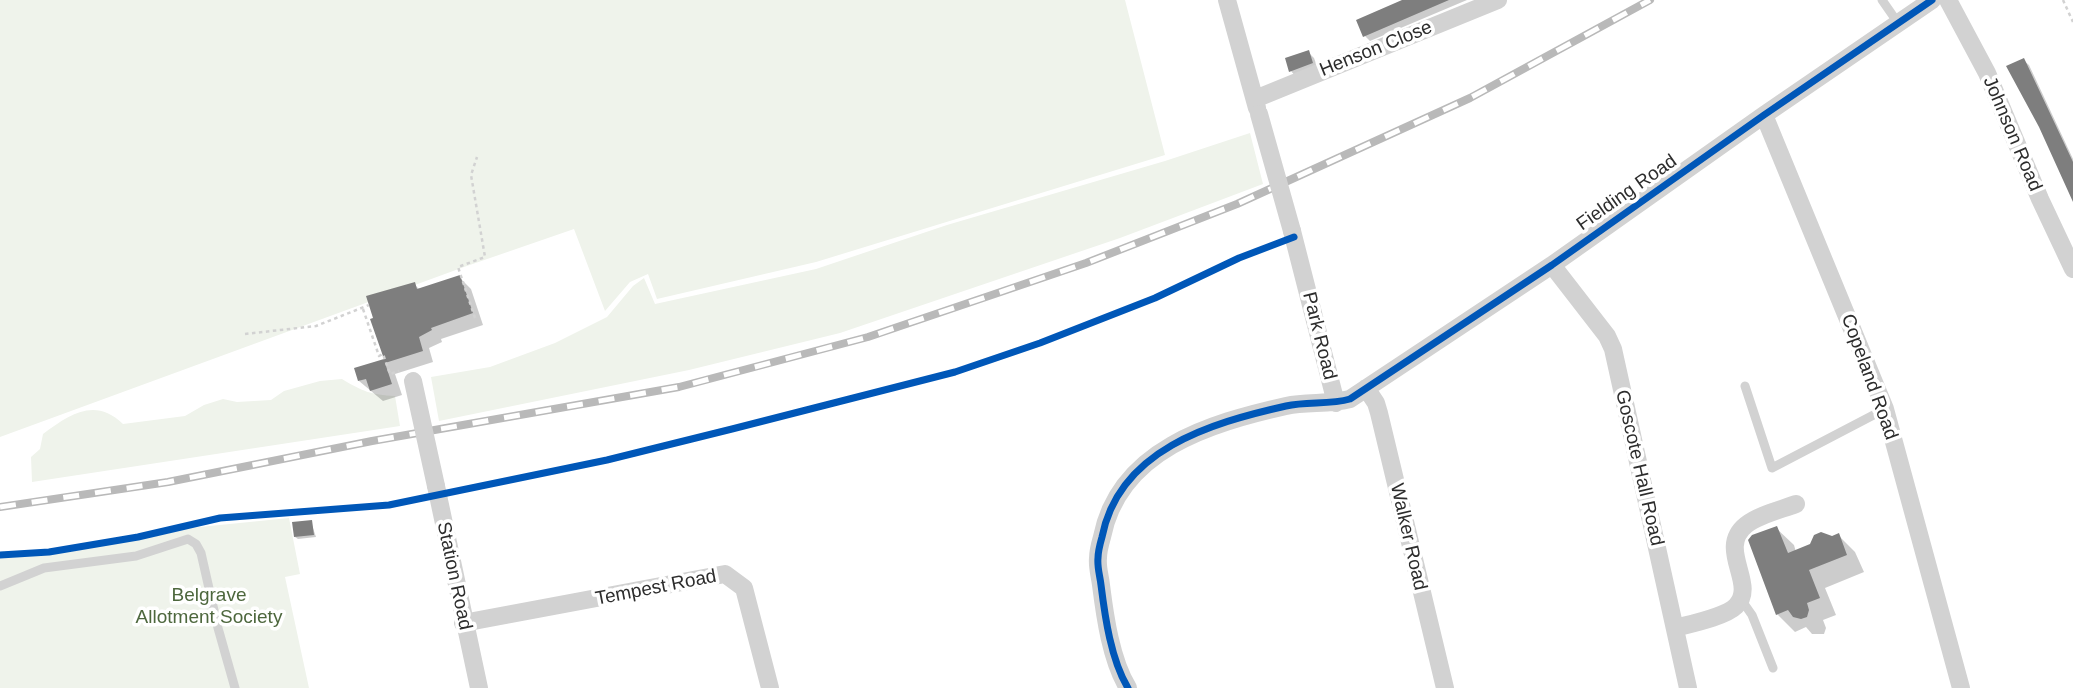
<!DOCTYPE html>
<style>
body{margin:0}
canvas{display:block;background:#fff}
</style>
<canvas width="2073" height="688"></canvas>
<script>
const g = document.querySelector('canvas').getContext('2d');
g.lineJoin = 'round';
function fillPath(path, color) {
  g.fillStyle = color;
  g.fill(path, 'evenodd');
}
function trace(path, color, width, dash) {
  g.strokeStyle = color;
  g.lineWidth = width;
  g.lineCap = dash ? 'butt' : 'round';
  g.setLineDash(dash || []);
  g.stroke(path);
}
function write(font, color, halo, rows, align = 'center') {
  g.font = font + ' Helvetica,sans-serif';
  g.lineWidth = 7;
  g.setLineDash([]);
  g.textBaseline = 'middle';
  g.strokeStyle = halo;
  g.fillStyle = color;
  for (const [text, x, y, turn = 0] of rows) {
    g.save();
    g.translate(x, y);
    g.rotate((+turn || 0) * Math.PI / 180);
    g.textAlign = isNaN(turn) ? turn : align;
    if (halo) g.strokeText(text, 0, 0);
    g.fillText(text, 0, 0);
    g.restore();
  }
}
const green = new Path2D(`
 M0 0H1125L1165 155 816 262 657 299 648 274 630 282 605 311 574 229 464 267 0 437Z
 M1250 133 1263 184 1120 238 840 333 689 370 439 421 431 377 490 367 555 343 607 317 633 286 644 278 655 304 816 269 947 225 1165 161Z
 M342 379C362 391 371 395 395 396L400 426 32 482 31 457 40 449 43 434C70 414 95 397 123 424L185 416 204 405 223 399 237 402 271 400 284 391 320 381Z
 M289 518 300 574 285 577 309 688H0V555L48 551 190 528Z`);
const shadow = new Path2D(`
 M1406 0H1467L1370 41 1365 36Z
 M1308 52 1314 58 1318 69 1296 77 1291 71 1287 59Z
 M2023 60 2029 65 2073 159V195Z
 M459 277 471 289 483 325 441 339 442 342 429 348 433 362 395 374 402 395 383 401 359 381 386 360 414 284 420 290Z
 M311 522 316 537 298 539 295 537Z
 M1776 528 1794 545 1796 552 1838 535 1855 552 1864 572 1825 588 1836 615 1823 620 1826 628 1824 634H1812L1806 627 1795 632 1777 614Z`);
const building = new Path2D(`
 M1402 0H1449L1363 37 1356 20Z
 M1309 50 1313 63 1289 72 1285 58Z
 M2024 58 2073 162V202L2039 127 2006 66Z
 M460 275 473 313 431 328 432 330 419 337 423 351 385 363 392 384 370 391 366 379 358 381 354 368 384 359 370 319 373 318 366 296 415 282 417 289Z
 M312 520 314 535 294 537 292 522Z
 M1777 526 1788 553 1810 544 1814 535 1821 532 1832 536 1839 533 1847 555 1809 570 1820 598 1807 603 1809 610 1807 617 1801 619 1793 617 1788 610 1776 615 1748 540 1752 535Z`);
const path = new Path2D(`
 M2063 0 2073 22
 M363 309 379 356 383 354 390 374 399 371
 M475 318 458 267 485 257 471 175 477 157
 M245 334 316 326 369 305`);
const lane = new Path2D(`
 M1882 0 1898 23
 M1745 386 1772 468 1885 409
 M0 586 44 568 136 556 188 539 196 544 201 553 218 628 235 688
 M1740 598 1752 615 1773 668`);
const street = new Path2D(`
 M1227 0 1257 108
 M1948 0 1987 73 2040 199 2073 269
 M1255 99 1498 0
 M1764 115 1885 409 1961 688
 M1292 231 1336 403
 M1552 265 1607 336 1613 349 1688 688
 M1366 388 1376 403 1379 413 1445 688
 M436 486 479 688
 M463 623 725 574 744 588 770 688
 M1675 628C1690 624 1725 617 1736 606 1758 584 1716 549 1746 525 1759 515 1780 510 1796 504
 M1128 688C1111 660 1105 617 1101 585 1100 576 1097 567 1098 558 1098 552 1100 544 1102 537 1119 450 1210 423 1286 406 1307 401 1329 405 1350 399L1552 265 1764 115 1932 0`);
const rail = new Path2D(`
 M0 507 168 482 372 441 679 387 868 337 1086 263 1237 204 1470 98 1650 0`);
const streetBridge = new Path2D(`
 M1259 114 1292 231
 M413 381 436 486`);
const cycleway = new Path2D(`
 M0 555 49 552 138 537 220 518 389 505 607 460 732 429 955 372 1040 343 1155 298 1239 258 1294 237
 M1128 688C1111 660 1105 617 1101 585 1100 576 1097 567 1098 558 1098 552 1100 544 1102 537 1119 450 1210 423 1286 406 1307 401 1329 405 1350 399L1552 265 1764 115 1932 0`);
const streetNames = [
 ["Henson Close",1376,49,-22],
 ["Johnson Road",2012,134,67],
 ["Fielding Road",1627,193,-35],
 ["Park Road",1319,336,76],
 ["Copeland Road",1869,377,70],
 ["Goscote Hall Road",1639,468,77],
 ["Walker Road",1408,537,77],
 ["Station Road",454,576,78],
 ["Tempest Road",656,588,-11]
];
const parkNames = [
 ["Belgrave",209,596],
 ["Allotment Society",209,618]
];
fillPath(green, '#eff3eb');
fillPath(shadow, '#0003');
fillPath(building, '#7e7e7e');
trace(path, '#d2d2d2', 2.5, [3.5, 3.5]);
trace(lane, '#d2d2d2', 9);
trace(street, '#d2d2d2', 18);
trace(rail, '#b9b9b9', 8);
trace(rail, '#fff', 5, [16]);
trace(streetBridge, '#d2d2d2', 18);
trace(cycleway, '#0057b8', 7);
write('19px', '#2d2d2d', '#fff', streetNames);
write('19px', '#4d673d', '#fff', parkNames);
</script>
